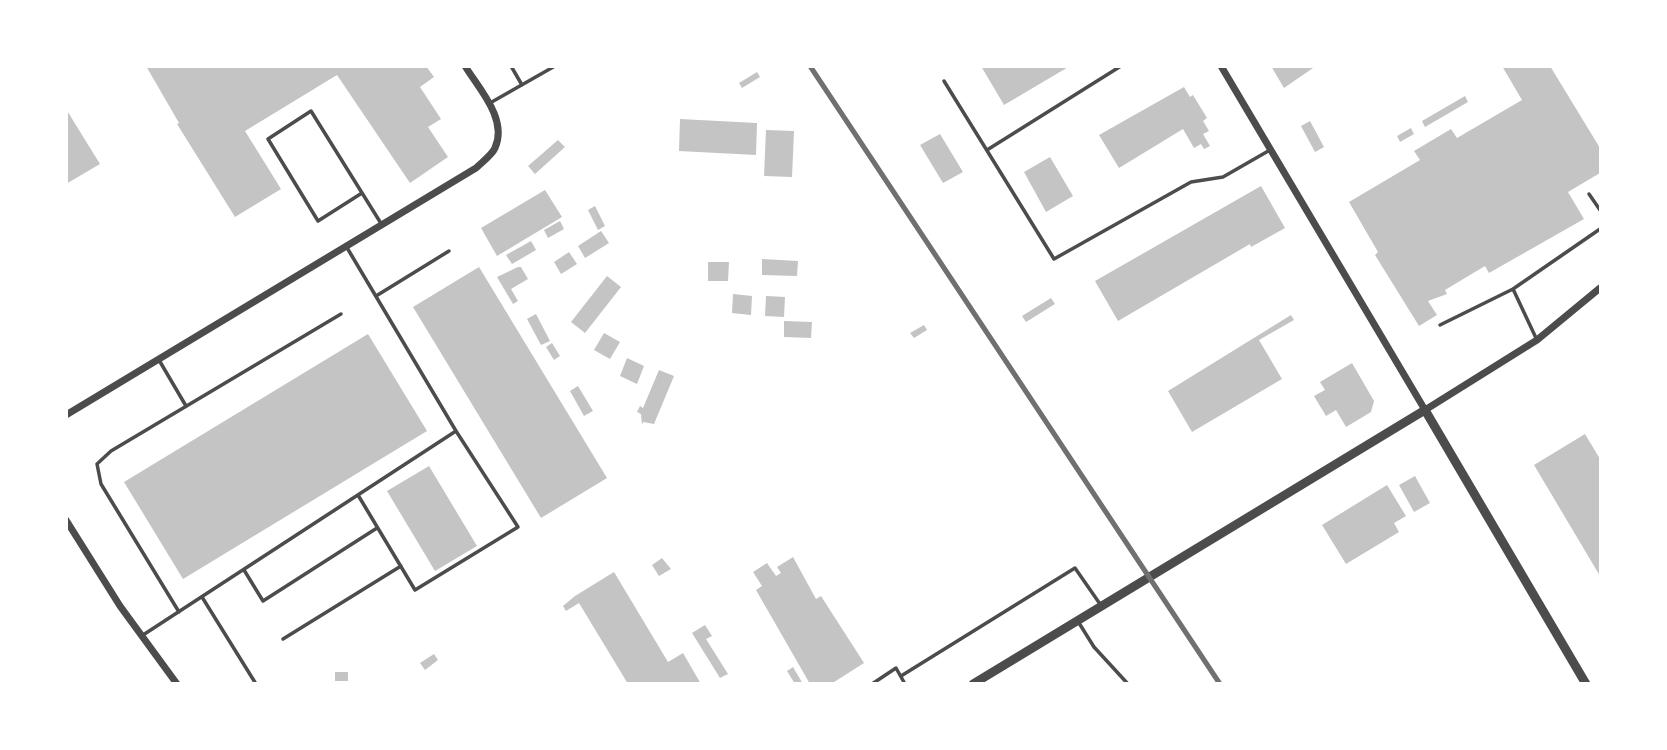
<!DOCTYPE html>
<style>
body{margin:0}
#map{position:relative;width:1667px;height:750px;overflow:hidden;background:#fff;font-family:Roboto,sans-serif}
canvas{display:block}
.frame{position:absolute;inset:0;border:68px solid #fff;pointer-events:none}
</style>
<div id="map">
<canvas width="1667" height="750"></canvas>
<div class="frame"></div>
</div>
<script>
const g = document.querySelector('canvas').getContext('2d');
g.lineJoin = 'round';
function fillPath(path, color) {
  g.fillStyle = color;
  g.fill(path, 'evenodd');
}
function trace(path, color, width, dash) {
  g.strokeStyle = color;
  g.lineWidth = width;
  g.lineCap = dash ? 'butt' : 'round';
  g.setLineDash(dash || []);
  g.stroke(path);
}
const building = new Path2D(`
 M146 66H426L434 77 420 87 441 119 428 127 448 157 410 183 337 75 245 131 281 189 235 217 177 124 179 123Z
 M981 66H1070L1004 105Z
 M1271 66H1316L1284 88Z
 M1502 66H1550L1600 148V173L1568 192 1584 219 1489 273 1485 266 1445 290 1447 294 1428 301 1437 315 1419 326 1375 255 1378 252 1349 202 1420 160 1414 151 1451 129 1457 138 1522 100Z
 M757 72 760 77 742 88 739 83Z
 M1184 87 1190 97 1193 95 1207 118 1203 121 1209 131 1203 134 1210 146 1204 149 1201 144 1194 148 1183 129 1119 168 1099 135Z
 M1465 96 1468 102 1425 127 1422 121Z
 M66 109 100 164 66 184Z
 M680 119 757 123 756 155 679 151Z
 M1310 121 1324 147 1315 152 1301 126Z
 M1411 128 1414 134 1400 142 1397 136Z
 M766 130 794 131 792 177 764 176Z
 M940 134 963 172 943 183 920 145Z
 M558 140 565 147 535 174 528 166Z
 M1050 157 1073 196 1046 212 1024 172Z
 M1261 186 1285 228 1251 247 1250 244 1118 321 1095 281Z
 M545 190 562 217 497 256 481 228Z
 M595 206 605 226 598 230 588 210Z
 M560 221 564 229 548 238 544 230Z
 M601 231 609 243 585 258 578 246Z
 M531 241 536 250 512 264 506 255Z
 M569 252 577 264 561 274 554 262Z
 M762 259 798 261 797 276 762 275Z
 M708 262H729L728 281H708Z
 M479 267 607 478 541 518 413 307Z
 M518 267H521L528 279 511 289 518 301 513 304 497 277Z
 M607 276 621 287 585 333 571 322Z
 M733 294 752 296 751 315 732 313Z
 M766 296 785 297 784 317 765 316Z
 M1051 298 1055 304 1026 322 1022 316Z
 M536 314 550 341 541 345 527 319Z
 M1291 315 1294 320 1259 340 1282 379 1192 432 1168 391Z
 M784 321 812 322 811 338 784 337Z
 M924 325 927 330 914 338 910 333Z
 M604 333 620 342 610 359 594 350Z
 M368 334 427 431 183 579 124 482Z
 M552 343 560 356 554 360 546 347Z
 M627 358 644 366 637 384 620 376Z
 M1352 363 1374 401 1371 412 1346 427 1336 410 1326 416 1314 396 1325 390 1320 382Z
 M659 370 674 376 654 424 643 422 642 425 641 414 637 412 640 406 643 408Z
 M578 386 593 411 584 416 570 391Z
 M1585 434 1600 459V576L1534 465Z
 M429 466 477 546 435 571 387 491Z
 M1415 476 1430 503 1414 512 1399 485Z
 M1387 485 1406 516 1394 523 1399 532 1346 564 1322 525Z
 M793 557 816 599 821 596 864 663 831 684H810L756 590 762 586 753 572 767 563 776 576 781 573 777 567Z
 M662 558 671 569 659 576 652 565Z
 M614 572 668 662 683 653 701 684H628L579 603 566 611 563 606 575 596Z
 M705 625 712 636 706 639 728 674 720 678 692 633Z
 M434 654 438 660 425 670 420 663Z
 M793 667 803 684H795L787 671Z
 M335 672H348V681H335Z`);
const service = new Path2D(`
 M511 66 522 85
 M944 81 1054 259 1191 182 1223 177 1270 150
 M490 103 555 66
 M987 150 1121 66
 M362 193 318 221 268 139 311 111 382 225
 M1589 194 1600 210
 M346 246 456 431
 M1513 289 1600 229
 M376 296 449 251
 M1440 325 1513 289 1536 338
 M159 360 186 406
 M244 570 263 601 377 528
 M202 597 256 684
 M179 612 101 484 97 464 111 451 341 314
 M1079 623 1094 647 1128 684
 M143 635 456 431 518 527 415 590 358 495
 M283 639 401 566
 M901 676 1075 568 1100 604
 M872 684 896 668 905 684`);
const minor = new Path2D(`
 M1221 66 1425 410 1537 340 1600 288
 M66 415 476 168C482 162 492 155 495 148 508 119 479 89 465 66
 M66 520 120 606 177 684`);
const tertiary = new Path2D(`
 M973 684 1425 410 1586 684`);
const rail = new Path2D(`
 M810 66 1220 684`);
fillPath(building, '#c4c4c4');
trace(service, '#4c4c4c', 3.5);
trace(minor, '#4c4c4c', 7);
trace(tertiary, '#4c4c4c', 9);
trace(rail, '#707070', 5);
</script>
